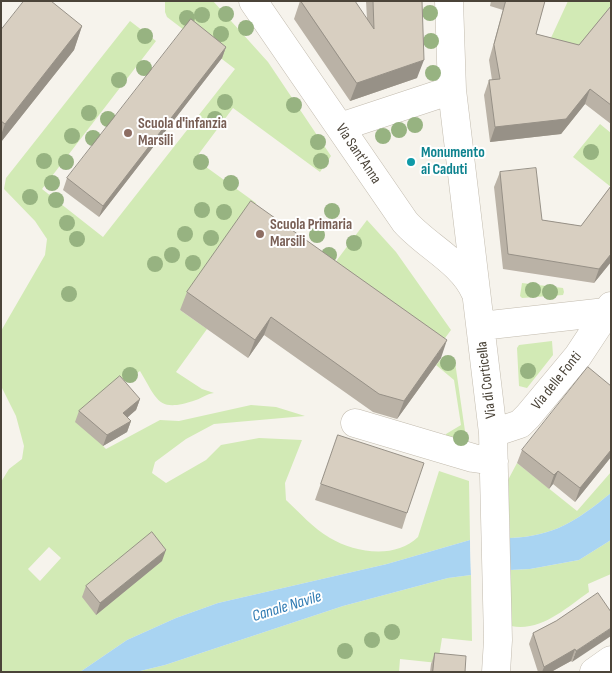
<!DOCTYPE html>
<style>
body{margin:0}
#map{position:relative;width:612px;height:673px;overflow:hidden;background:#f6f3ec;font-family:"Sofia Sans Condensed",sans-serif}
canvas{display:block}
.frame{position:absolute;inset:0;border:2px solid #4b4439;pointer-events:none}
</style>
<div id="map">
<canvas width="612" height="673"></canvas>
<div class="frame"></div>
</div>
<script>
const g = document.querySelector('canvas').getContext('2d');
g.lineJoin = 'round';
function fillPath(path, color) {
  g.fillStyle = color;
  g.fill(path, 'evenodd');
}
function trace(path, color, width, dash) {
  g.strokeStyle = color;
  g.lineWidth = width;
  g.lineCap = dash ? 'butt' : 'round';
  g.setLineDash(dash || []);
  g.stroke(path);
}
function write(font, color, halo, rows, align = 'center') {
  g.font = font + ' "Sofia Sans Condensed",sans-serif';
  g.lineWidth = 4;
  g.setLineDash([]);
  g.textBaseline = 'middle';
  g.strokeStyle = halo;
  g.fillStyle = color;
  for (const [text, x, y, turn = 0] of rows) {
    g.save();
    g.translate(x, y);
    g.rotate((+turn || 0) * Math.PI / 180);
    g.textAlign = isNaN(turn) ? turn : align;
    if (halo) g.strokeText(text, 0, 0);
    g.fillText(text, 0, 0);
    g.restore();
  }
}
const green = new Path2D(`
 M165 1H213L268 62 331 156 320 172 233 108 195 159 256 203 180 310 207 329 176 372 202 389 214 393C206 394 202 398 196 400 158 413 158 401 140 371L116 387 103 446 106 449 160 420 179 421 251 405 276 407 305 416 214 424 186 439 155 462 152 473 166 483 206 460 221 445 259 438 302 440 285 483 286 500C300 513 313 528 330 538 355 553 396 559 418 537L439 471 469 481 470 540 387 564 218 603 176 618 127 640 80 672H1V482L9 469 22 459 24 446 16 416 1 386V331L45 255 47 239 35 221 4 189 6 178 130 21 156 41 42 189 103 237 235 69 167 17 165 12ZM49 547 61 558 40 581 28 569Z
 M568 1H611V23L553 85 544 53Z
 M600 124 611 133V187L573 157Z
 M367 220 396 252 451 330 434 353 325 276Z
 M522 283 563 288 564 292 563 295 522 298 520 296Z
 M552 341 553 355 527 388 519 386 517 348 519 345Z
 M444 356H449L455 362 467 445 445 439 446 434 461 425 454 380 436 365Z
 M517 463 577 511 611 472V493C576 521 555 536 510 538L508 480Z
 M611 540V574L588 584 589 592C566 608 541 632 511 626L510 570 530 569 579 560Z
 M471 575 472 641 442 638 438 663 400 659 399 672H136L165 665 343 606 448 578Z`);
const water = new Path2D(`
 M611 493V540L579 560 530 569 510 570V538C555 536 576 521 611 493Z
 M470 540 471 575 448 578 343 606 165 665 136 672H80L127 640 176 618 218 603 387 564Z`);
const pier = new Path2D(`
 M470 538 472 540 473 575 471 577Z`);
const minor = new Path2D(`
 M253 1 405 222C426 246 462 262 475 292
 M449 1 452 90 493 433 498 640 496 672
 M340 127 452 90
 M481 326 606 312
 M355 423 473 458 494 461
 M493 433 520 424 528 416 578 356 611 306
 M594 672 611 660`);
const trees = [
 [430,13],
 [226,14],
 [202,15],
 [187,18],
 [246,28],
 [221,34],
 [145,36],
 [431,41],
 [144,68],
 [433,73],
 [119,80],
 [225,102],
 [294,105],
 [89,113],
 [108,119],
 [215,119],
 [415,125],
 [399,130],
 [72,136],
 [383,136],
 [93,138],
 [318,142],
 [591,152],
 [44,161],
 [321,161],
 [66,162],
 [201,162],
 [52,183],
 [231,183],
 [30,197],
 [56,200],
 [202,210],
 [332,211],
 [224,212],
 [67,223],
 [185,234],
 [317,235],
 [211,238],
 [77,239],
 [354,243],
 [172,255],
 [329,255],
 [193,263],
 [155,264],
 [533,290],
 [550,292],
 [69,294],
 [448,363],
 [528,371],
 [130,375],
 [461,438],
 [392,632],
 [372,640],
 [345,651]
];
const wall = new Path2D(`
 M300 1 367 19 366 1H422L417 78 350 101 294 19Z
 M491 1H545L536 34 579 45 611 6V124L585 104 561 134 490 142 484 95 489 80H492L489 60 503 10 490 6Z
 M82 26 74 50 1 142V30Z
 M226 47 222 58 99 217 63 190 67 178Z
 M500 172 542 220 581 226 611 186V262L594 283 503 269 494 187Z
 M187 292 441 358 397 419 373 412 264 335 248 358 180 310Z
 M611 386V457L575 502 553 484 549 489 517 463 522 450Z
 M140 399 136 410 127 417 131 421 127 432 103 446 75 422 79 411Z
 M338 435 407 513 402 529 315 500Z
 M162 561 96 615 82 597 86 586Z
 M598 593 572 662 571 661 551 672H538L529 644 533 633 556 621Z
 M435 653 465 672H430L431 664Z`);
const shadedWall = new Path2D(`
 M82 26 74 50 1 142V135L5 124Z
 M226 47 222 58 99 217 103 206Z
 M424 60 417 78 350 101 357 83Z
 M590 89 585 104 561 134 490 142 495 127Z
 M611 254V262L594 283 599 269Z
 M271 317 264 335 248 358 255 340Z
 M447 340 441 358 397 419 404 401Z
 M140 399 136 410 119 425 123 413Z
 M131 421 127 432 103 446 107 435Z
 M611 450V457L575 502 580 488Z
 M558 471 553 484 549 489 554 475Z
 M166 550 162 561 96 615 100 603Z
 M611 628V636L572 662 576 651Z
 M575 649 571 661 551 672H542L544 667Z`);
const building = new Path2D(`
 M24 1H51L82 26 5 124 1 121V30Z
 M301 1H355L374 29 373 1H422L424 60 357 83Z
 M506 1H545L536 34 579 45 611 6V105L590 89 566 119 495 127 489 80 500 79 494 45Z
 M191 19 226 47 103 206 67 178Z
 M536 168 542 220 581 226 611 186V254L599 269 508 254 500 172Z
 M251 201 447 340 404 401 379 394 271 317 255 340 187 292Z
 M588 367 611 386V450L580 488 558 471 554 475 522 450Z
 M120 376 140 399 123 413 131 421 107 435 79 411Z
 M338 435 424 463 407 513 321 484Z
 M152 532 166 550 100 603 86 586Z
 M598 593 611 612V628L576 651 575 649 544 667 533 633 556 621Z
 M435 653 466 656 465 672H433Z`);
const markers = [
 [128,133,5,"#8d6e63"],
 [411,162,5,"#0f9aa8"],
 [260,234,5,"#8d6e63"]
];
const educationNames = [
 ["Scuola d'infanzia",138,124],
 ["Marsili",138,141],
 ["Scuola Primaria",270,225],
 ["Marsili",270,242]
];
const cultureNames = [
 ["Monumento",421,153],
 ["ai Caduti",421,170]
];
const streetNames = [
 ["Via Sant'Anna",358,154,56],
 ["Via di Corticella",487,380,-97],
 ["Via delle Fonti",557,381,-51]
];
const waterNames = [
 ["Canale Navile",287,607,-17]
];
fillPath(green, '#d2eab5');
fillPath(water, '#a9d4f2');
fillPath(pier, '#f6f3ec');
trace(minor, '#c2bbae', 29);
trace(minor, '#fff', 28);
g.fillStyle = '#97b381';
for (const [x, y] of trees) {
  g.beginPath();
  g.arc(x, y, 8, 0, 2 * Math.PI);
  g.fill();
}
fillPath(wall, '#bab2a6');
fillPath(shadedWall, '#979187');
fillPath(building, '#d8cfc1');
trace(building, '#979187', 1);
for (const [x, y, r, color] of markers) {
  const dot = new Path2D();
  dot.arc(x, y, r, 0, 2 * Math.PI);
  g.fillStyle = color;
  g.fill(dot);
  trace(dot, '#fff', 2);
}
write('bold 15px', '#785e54', '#fff', educationNames, 'left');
write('bold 15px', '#0d838f', '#fff', cultureNames, 'left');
write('15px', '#4b4439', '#fff', streetNames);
write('italic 16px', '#2e7ab2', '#fff', waterNames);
</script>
